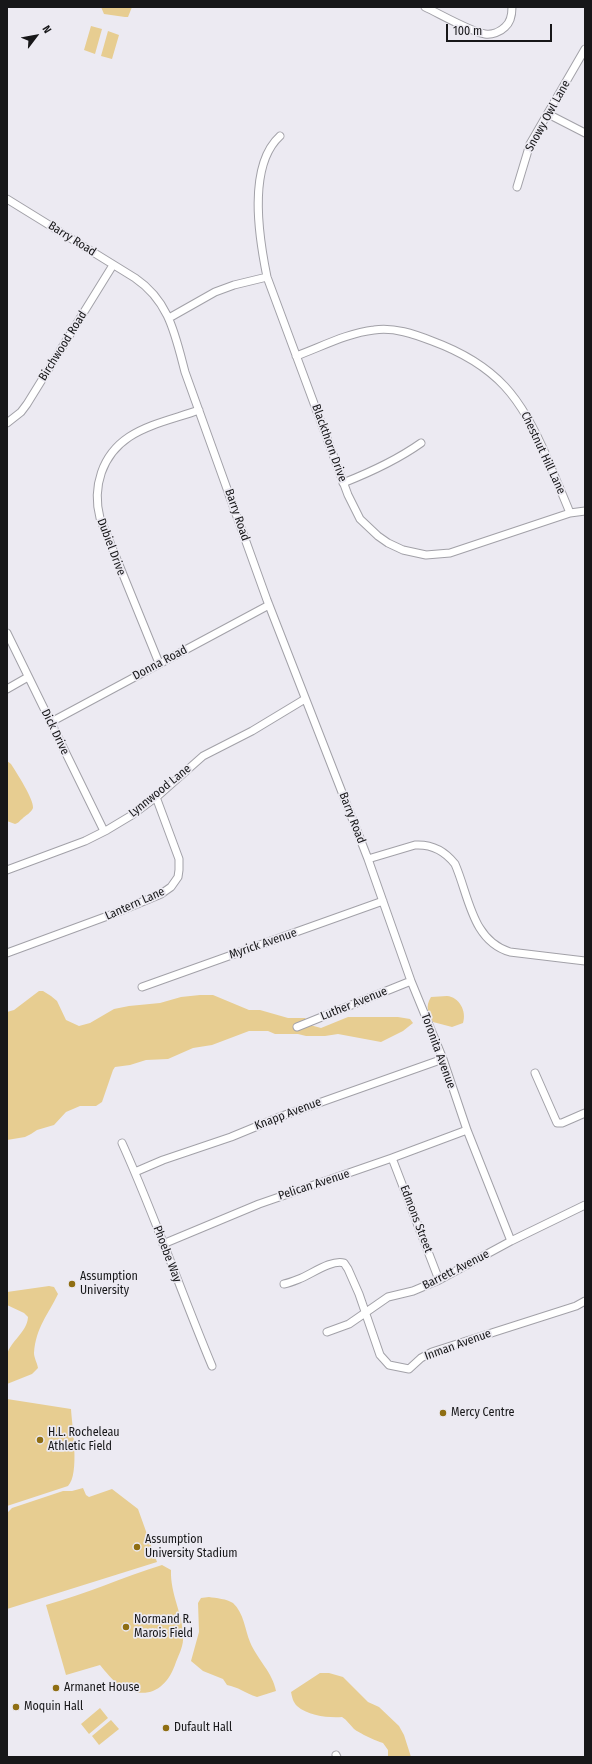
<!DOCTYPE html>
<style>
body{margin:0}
#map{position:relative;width:592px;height:1764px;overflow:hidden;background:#eceaf2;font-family:"Fira Sans Condensed",sans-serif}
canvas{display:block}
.frame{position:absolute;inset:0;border:8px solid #171719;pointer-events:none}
.north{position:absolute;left:16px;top:16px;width:40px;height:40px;-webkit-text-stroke:3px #eceaf2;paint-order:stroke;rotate:58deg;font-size:11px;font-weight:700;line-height:16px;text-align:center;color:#171719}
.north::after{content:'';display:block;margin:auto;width:14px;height:18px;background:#171719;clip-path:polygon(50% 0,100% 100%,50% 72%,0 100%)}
.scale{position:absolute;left:446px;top:24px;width:106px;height:18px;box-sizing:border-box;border:2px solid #171719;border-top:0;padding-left:5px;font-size:12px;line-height:14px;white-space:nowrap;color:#171719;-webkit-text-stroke:3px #eceaf2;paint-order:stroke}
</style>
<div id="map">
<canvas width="592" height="1764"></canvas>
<div class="frame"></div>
<div class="north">N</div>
<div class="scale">100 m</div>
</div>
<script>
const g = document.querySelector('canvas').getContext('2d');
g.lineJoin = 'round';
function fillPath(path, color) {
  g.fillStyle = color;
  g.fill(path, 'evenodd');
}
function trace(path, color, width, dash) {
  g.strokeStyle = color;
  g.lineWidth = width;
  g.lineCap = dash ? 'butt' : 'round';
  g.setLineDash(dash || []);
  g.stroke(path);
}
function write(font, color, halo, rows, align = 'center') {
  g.font = font + ' "Fira Sans Condensed",sans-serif';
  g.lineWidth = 3.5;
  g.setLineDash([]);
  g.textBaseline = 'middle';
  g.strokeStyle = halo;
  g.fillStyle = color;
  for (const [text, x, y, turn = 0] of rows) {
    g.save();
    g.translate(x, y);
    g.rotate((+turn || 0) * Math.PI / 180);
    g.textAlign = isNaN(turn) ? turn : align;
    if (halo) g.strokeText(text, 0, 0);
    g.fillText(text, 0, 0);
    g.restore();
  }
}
const green = new Path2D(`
 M101 7H132L128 17H125L104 14Z
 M91 26 102 29 95 54 84 50Z
 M108 31 119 35 112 59 101 56Z
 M7 761 11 764C16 772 34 799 33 808 31 813 26 815 22 819 19 821 19 823 15 824L7 821Z
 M39 991H43L51 996 57 1001 66 1020 79 1026 90 1023 114 1009 129 1006 160 1003 181 997 200 995H213L249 1010H260L288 1018H305L310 1025 321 1028 348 1017H398L410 1019 413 1023 403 1031 381 1042 338 1034 325 1036H306L298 1034H275L268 1031H249L212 1045 193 1048 168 1059 146 1060 130 1065 115 1067 113 1070 102 1102 96 1106H80L66 1112 54 1125 37 1130 31 1134 25 1137 7 1140V1012L14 1010Z
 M447 996C459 997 467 1011 463 1023L452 1027 433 1022C428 1012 425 1007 431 997Z
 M49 1286 54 1287 58 1294C48 1315 36 1327 34 1353 34 1358 37 1362 38 1368L32 1374 7 1384C7 1375 5 1364 7 1355 10 1341 27 1333 28 1317L24 1313 7 1305V1292Z
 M7 1399 71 1409C72 1426 80 1474 68 1486L7 1506Z
 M83 1488 86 1495 89 1497 112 1489 138 1509 157 1562 7 1609V1513L12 1508 63 1491H72Z
 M162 1565 171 1570C170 1594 183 1614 183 1636 184 1645 179 1654 176 1662 167 1690 146 1702 119 1685 112 1680 106 1672 100 1665L66 1675 46 1605C86 1594 123 1577 162 1565Z
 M209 1597C216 1598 227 1599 233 1603 244 1613 245 1630 250 1642 257 1659 273 1673 276 1691L257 1697C245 1693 238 1687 227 1685L223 1679 203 1671 191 1661 199 1632 198 1603 201 1598Z
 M320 1673H329L343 1677 368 1702 379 1707 399 1726 404 1735 411 1757H388V1750L383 1743C376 1741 359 1733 354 1729 350 1725 347 1720 342 1717 329 1718 308 1716 297 1706 293 1702 292 1697 291 1692Z
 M100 1708 108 1718 89 1734 81 1724Z
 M111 1720 119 1729 99 1745 92 1736Z`);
const minor = new Path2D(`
 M425 7C440 14 471 32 485 34 492 35 500 32 505 27 511 22 512 15 512 7
 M548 114 585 133
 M280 136C247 166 259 238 267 277L348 495 360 519 378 536 388 543 403 550 426 555 450 553 570 513 585 511
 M517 187 530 144 585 49
 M7 199 135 278C169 301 175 334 185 372L267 600 368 859 415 845C432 844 445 851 455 864 469 896 472 941 510 952L585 961
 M169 318 215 292 234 285 267 277
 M296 356C321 347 347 333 374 330 394 327 414 334 432 341 497 365 522 398 548 460 555 478 563 495 570 513
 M7 423 21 412 27 404 113 265
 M343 483C371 472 397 460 421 443
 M7 633 104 831
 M159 663 100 518C92 487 102 455 129 437 148 424 177 418 199 410
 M7 689 28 677
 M51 722 269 605
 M368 859 411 981 443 1059 467 1130 511 1241
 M7 870 85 841 107 830 132 815 159 795 203 756 252 731 305 699
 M7 953 113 914 161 894 171 887 178 877 179 870V859L156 797
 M142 987 383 901
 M297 1027 411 981
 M535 1073 557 1123H562L585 1113
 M122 1143C155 1216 181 1292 212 1366
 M392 1158 439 1280
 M135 1172 163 1160 231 1137 282 1116 443 1059
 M163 1244 259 1204 392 1158 467 1130
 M284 1284C289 1283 294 1281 299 1279 310 1275 332 1259 344 1263L348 1269 359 1294 380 1355 389 1365 409 1369 421 1358 432 1352 576 1306 585 1301
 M327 1332 349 1324 388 1297 413 1291 439 1280 511 1241 585 1205
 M336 1755 337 1757`);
const markers = [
 [72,1284,4,"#8f6e13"],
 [443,1413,4,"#8f6e13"],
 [40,1440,4,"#8f6e13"],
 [137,1547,4,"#8f6e13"],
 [126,1627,4,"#8f6e13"],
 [56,1688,4,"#8f6e13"],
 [16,1707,4,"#8f6e13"],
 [166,1728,4,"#8f6e13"]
];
const streetNames = [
 ["Snowy Owl Lane",548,116,-61],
 ["Barry Road",72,239,32],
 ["Birchwood Road",63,346,-58],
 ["Blackthorn Drive",329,443,70],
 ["Chestnut Hill Lane",543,453,65],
 ["Barry Road",237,515,71],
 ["Dubiel Drive",111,547,69],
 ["Donna Road",160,663,-28],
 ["Dick Drive",55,732,64],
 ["Lynnwood Lane",160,791,-39],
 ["Barry Road",352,818,69],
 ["Lantern Lane",135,904,-24],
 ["Myrick Avenue",263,944,-19],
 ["Luther Avenue",354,1004,-22],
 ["Toronita Avenue",438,1051,70],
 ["Knapp Avenue",288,1114,-21],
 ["Pelican Avenue",314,1185,-18],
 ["Edmons Street",416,1219,69],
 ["Phoebe Way",167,1254,69],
 ["Barrett Avenue",456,1270,-27],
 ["Inman Avenue",458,1345,-20]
];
const poiNames = [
 ["Assumption",80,1277],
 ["University",80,1291],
 ["Mercy Centre",451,1413],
 ["H.L. Rocheleau",48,1433],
 ["Athletic Field",48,1447],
 ["Assumption",145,1540],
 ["University Stadium",145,1554],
 ["Normand R.",134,1620],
 ["Marois Field",134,1634],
 ["Armanet House",64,1688],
 ["Moquin Hall",24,1707],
 ["Dufault Hall",174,1728]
];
fillPath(green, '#e7cd91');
trace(minor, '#a2a1a8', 9);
trace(minor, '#fff', 7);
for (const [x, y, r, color] of markers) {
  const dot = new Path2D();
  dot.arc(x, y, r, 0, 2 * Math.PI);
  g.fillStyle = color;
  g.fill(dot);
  trace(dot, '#eceaf2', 1.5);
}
write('12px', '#171719', '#eceaf2', streetNames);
write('12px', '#171719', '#eceaf2', poiNames, 'left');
</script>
